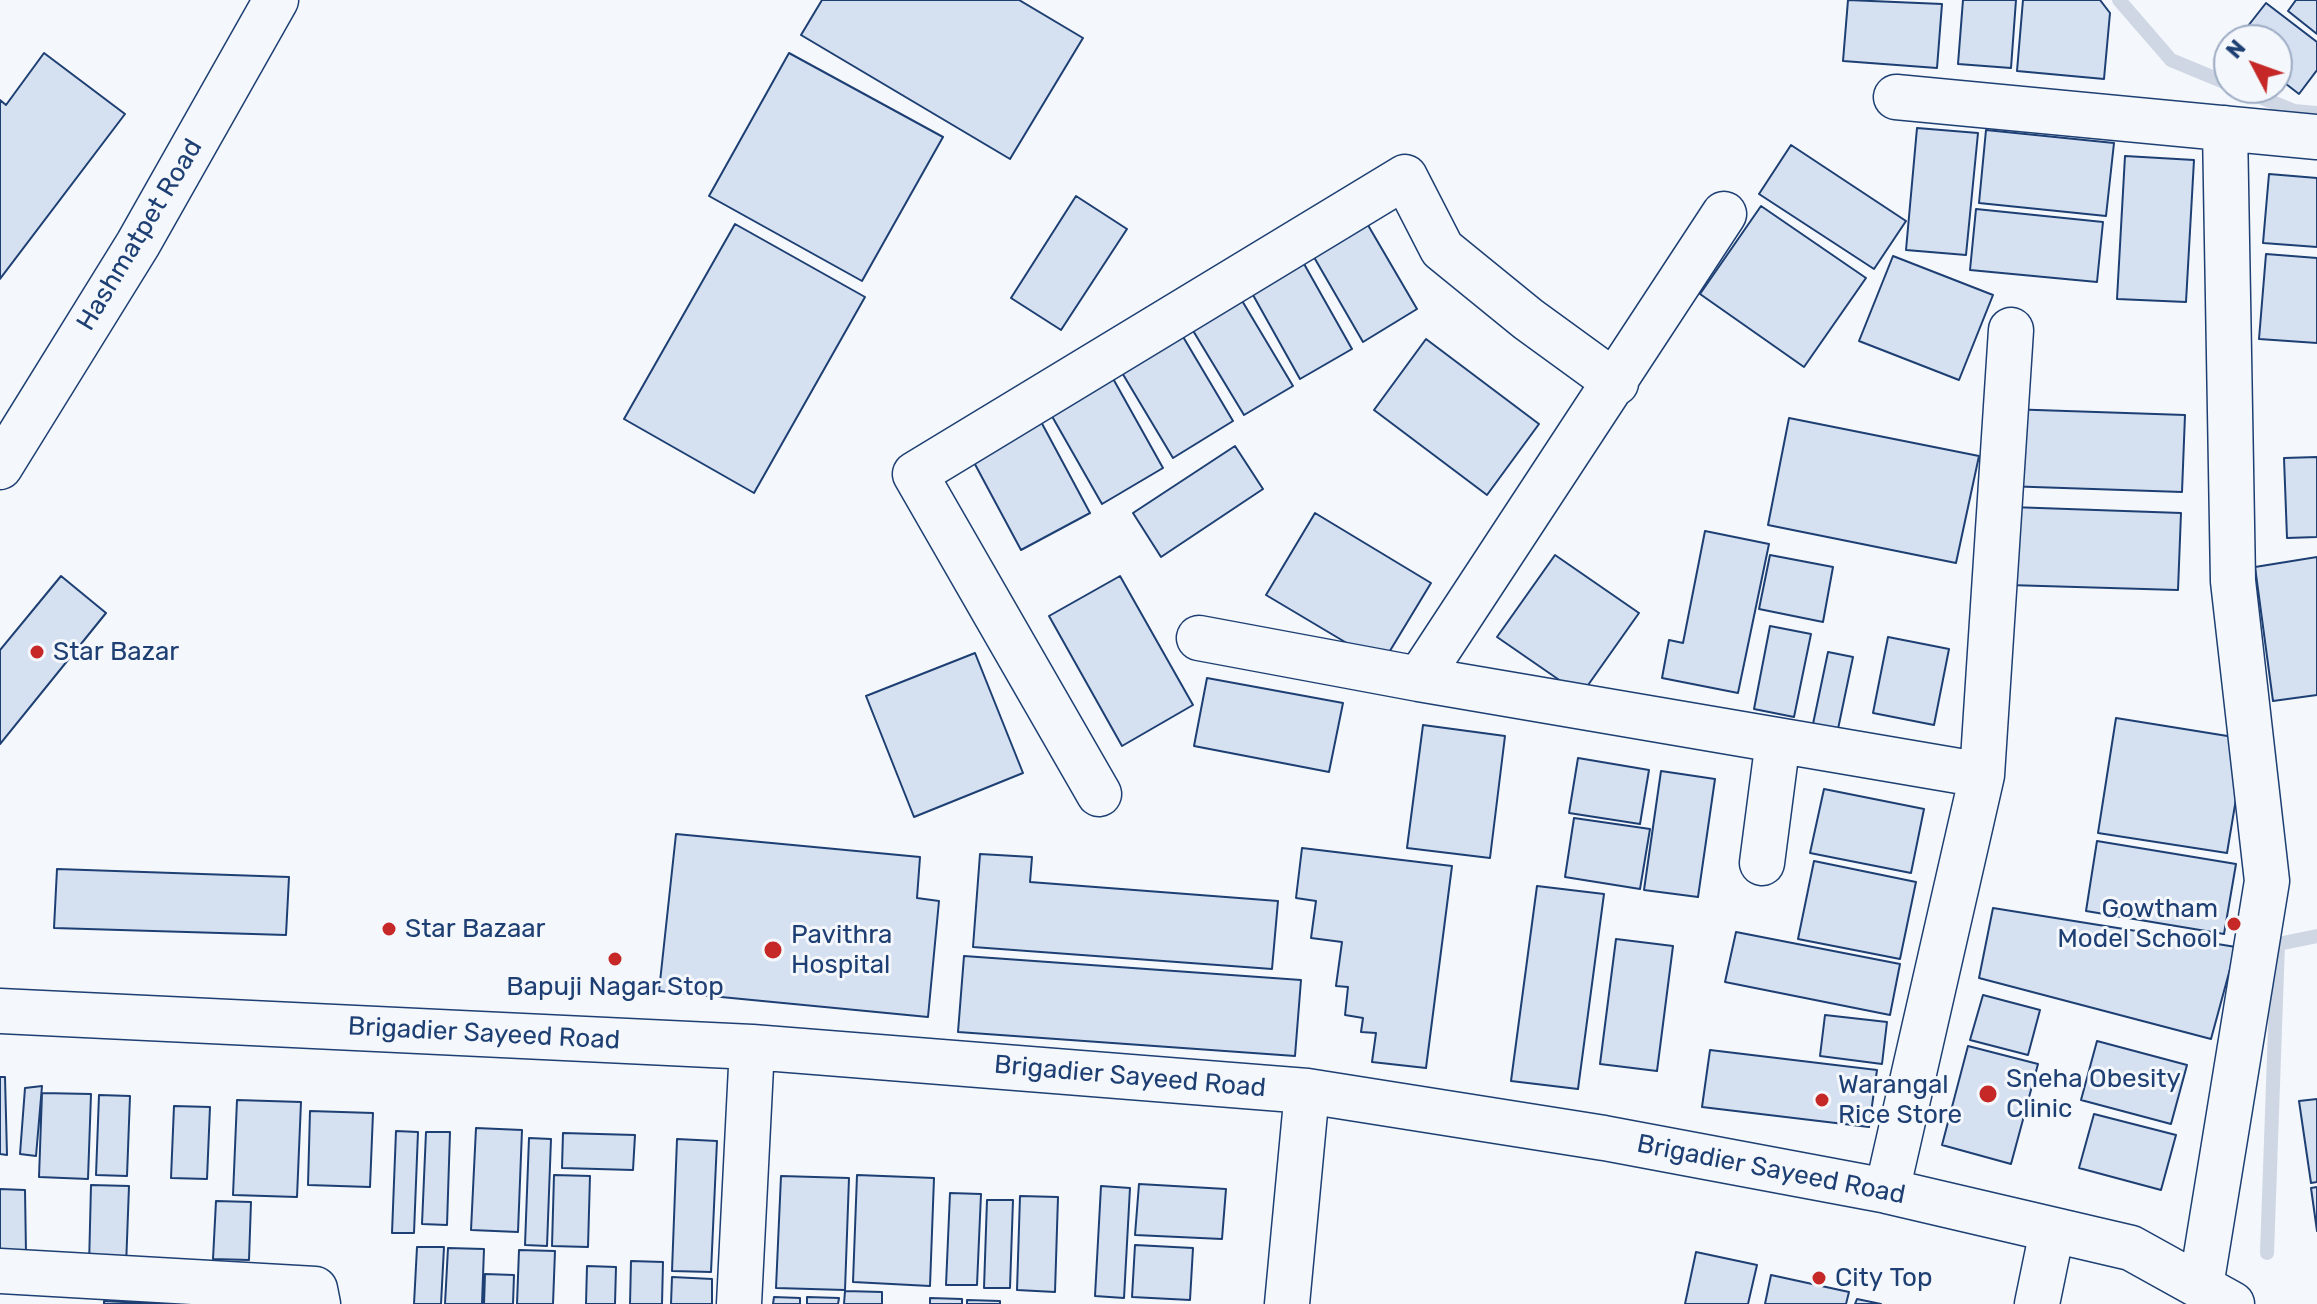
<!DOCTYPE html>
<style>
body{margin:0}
#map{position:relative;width:2317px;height:1304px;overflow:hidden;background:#f4f7fb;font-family:Rubik,sans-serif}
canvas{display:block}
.north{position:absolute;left:2213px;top:24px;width:80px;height:80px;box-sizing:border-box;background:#f4f7fb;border:2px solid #9eadc5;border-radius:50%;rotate:311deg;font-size:22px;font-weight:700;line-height:32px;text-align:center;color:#1d3f73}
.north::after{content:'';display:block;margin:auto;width:28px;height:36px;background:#c62828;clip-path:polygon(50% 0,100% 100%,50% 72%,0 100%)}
</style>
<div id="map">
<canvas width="2317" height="1304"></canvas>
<div class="north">N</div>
</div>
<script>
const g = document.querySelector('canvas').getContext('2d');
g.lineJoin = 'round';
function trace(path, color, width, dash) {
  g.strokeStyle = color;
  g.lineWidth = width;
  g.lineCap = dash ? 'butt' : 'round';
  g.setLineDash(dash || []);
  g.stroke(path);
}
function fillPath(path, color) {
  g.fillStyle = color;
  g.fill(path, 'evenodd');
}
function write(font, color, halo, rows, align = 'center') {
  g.font = font + ' Rubik,sans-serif';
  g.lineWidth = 6;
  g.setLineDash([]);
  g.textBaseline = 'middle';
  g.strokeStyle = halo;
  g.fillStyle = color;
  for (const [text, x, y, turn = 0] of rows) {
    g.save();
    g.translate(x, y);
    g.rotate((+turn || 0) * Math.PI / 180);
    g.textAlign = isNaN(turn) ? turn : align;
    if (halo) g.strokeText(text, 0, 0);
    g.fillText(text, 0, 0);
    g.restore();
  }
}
const stream = new Path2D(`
 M2119 0 2171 60 2229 84
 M2238 88 2294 111 2317 113
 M2267 1253 2278 944 2317 936`);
const building = new Path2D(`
 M822 0H1019L1083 38 1010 159 801 35Z
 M1848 0 1942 4 1937 68 1843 61Z
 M1963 0H2016L2011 68 1958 64Z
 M2023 0H2100L2110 13 2104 79 2017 71Z
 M2296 0H2317V34L2288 11Z
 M2266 3 2317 42V70L2299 94 2277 77V40H2237Z
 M44 53 125 114 0 279V100L6 105Z
 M789 53 943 137 862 281 709 196Z
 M1917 128 1978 133 1966 255 1906 250Z
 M1986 130 2114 143 2106 216 1979 203Z
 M1791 145 1906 221 1874 269 1759 194Z
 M2125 156 2194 160 2186 302 2117 299Z
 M2269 174 2317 178V247L2263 243Z
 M1076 196 1127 229 1061 330 1011 298Z
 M1761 206 1866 278 1804 367 1700 294Z
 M1976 209 2103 222 2097 282 1970 270Z
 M1365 220 1417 309 1363 342 1311 252Z
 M735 224 865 297 754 493 624 419Z
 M2266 254 2317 258V343L2259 339Z
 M1299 255 1352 349 1300 379 1248 286Z
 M1893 256 1993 295 1959 380 1859 341Z
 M1238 294 1293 386 1244 415 1189 324Z
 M1179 330 1233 421 1173 458 1118 366Z
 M1426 339 1539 424 1487 495 1374 410Z
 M1111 375 1163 468 1102 504 1049 411Z
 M2007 409 2185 415 2182 492 2004 486Z
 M1039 418 1090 513 1021 550 970 455Z
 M1789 418 1979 456 1956 563 1768 525Z
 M1235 446 1263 489 1161 557 1133 513Z
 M2317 457V537L2287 538 2284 458Z
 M2011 507 2181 513 2178 590 2008 585Z
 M1315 513 1431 583 1382 664 1266 595Z
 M1705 531 1769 544 1738 693 1662 678 1669 640 1683 643Z
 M1555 555 1639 613 1581 695 1497 637Z
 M1770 555 1833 567 1823 622 1759 609Z
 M2317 557V695L2273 701 2255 567Z
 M61 576 106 613 0 744V650Z
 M1120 576 1193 705 1122 746 1049 616Z
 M1770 626 1811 634 1794 717 1754 709Z
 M1888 637 1949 649 1934 725 1873 713Z
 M1828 652 1853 657 1838 729 1813 724Z
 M975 653 1023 773 914 817 866 696Z
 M1207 678 1343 703 1329 772 1194 746Z
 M2116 718 2246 739 2227 853 2098 833Z
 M1423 725 1505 736 1490 858 1407 848Z
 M1578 758 1649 770 1640 824 1569 813Z
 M1661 771 1715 779 1698 897 1644 890Z
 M1824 789 1924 809 1911 873 1810 853Z
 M1574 818 1650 829 1640 889 1565 877Z
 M676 834 920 857 917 898 939 901 928 1017 659 991Z
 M2097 841 2236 864 2224 934 2086 911Z
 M1302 848 1452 866 1426 1068 1372 1062 1376 1033 1361 1032 1363 1018 1345 1015 1348 987 1336 986 1342 942 1311 938 1316 901 1296 898Z
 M980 854 1032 857 1030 882 1278 901 1272 969 973 947Z
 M1814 861 1916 882 1900 959 1798 939Z
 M57 869 289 877 286 935 54 928Z
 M1537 886 1604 894 1578 1089 1511 1081Z
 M1993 908 2236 947 2211 1039 1979 978Z
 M1736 932 1900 964 1890 1015 1725 982Z
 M1616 939 1673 946 1657 1071 1600 1064Z
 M964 956 1301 980 1295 1056 958 1032Z
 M1983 995 2040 1010 2028 1055 1970 1040Z
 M1825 1015 1887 1022 1882 1064 1820 1056Z
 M2097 1041 2187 1065 2171 1124 2081 1100Z
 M1968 1046 2038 1064 2011 1164 1942 1145Z
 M1710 1050 1877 1070 1869 1127 1702 1107Z
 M0 1077H5L7 1155 0 1154Z
 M42 1086 36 1156 20 1154 25 1088Z
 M42 1093 91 1094 88 1179 39 1177Z
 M99 1095 130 1096 127 1176 96 1175Z
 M2317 1099V1182L2311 1183 2299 1101Z
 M237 1100 301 1102 297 1197 233 1195Z
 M174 1106 210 1107 207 1179 171 1178Z
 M310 1111 373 1113 370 1187 308 1185Z
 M2094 1114 2176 1135 2161 1190 2079 1168Z
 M476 1128 522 1130 518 1232 471 1230Z
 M396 1131 418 1132 414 1233H392Z
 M426 1132H450L447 1225 422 1224Z
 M563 1133 635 1135 633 1170 562 1168Z
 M529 1138 551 1139 547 1246 525 1245Z
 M677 1139 717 1141 711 1272 672 1271Z
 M554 1175 590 1176 588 1247 552 1246Z
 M857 1175 934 1178 930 1286 853 1282Z
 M781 1176 849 1178 845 1290 776 1288Z
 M1139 1184 1226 1189 1222 1239 1135 1235Z
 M91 1185 129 1186 126 1267 89 1266Z
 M1101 1186 1130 1188 1124 1298 1095 1296Z
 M2317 1187V1231L2311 1188Z
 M0 1189 25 1190 26 1253 0 1250Z
 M950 1193 981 1194 977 1285H946Z
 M1020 1196 1058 1197 1055 1292 1017 1290Z
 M987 1200H1013L1010 1288H984Z
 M216 1201 251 1202 249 1260 213 1259Z
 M1135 1245 1193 1248 1190 1300 1132 1297Z
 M417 1247H444L441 1304H414Z
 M448 1248 484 1249 482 1304H445Z
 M519 1250 555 1251 553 1304H517Z
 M1696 1252 1757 1265 1748 1304H1685Z
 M631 1261 663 1262 662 1304H630Z
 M587 1266 616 1267 615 1304H586Z
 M485 1274 514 1275 513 1304H484Z
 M1771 1275 1849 1292 1846 1304H1765Z
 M672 1277 712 1279V1304H671Z
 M845 1291 882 1292V1304H844Z
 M774 1297 800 1298V1304H773Z
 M807 1297 839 1298 838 1304H807Z
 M930 1298 962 1299V1304H930Z
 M1857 1299 1881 1304H1855Z
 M967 1300 1000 1301V1304H967Z
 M104 1301 166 1304H104Z`);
const minor = new Path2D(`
 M1896 97 2317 137
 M1199 638 1419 679 1724 214
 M1419 679 1982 775
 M1099 794 915 474 1405 177 1442 249 1528 319 1616 383
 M1762 863 1778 740
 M0 1011 752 1047 1307 1091 1604 1138 1887 1191 2131 1248 2232 1304
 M1887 1191 1982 775 2011 330
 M0 1271 315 1289 318 1304
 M2201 1286 2267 881 2233 581 2225 128
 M739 1304 752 1047
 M1287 1304 1307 1091
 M2037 1304 2052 1231`);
const major = new Path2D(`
 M0 467 138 244 276 0`);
const markers = [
 [37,652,8,"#c62828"],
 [2234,924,8,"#c62828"],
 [389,929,8,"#c62828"],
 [773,950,10,"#c62828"],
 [615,959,8,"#c62828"],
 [1988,1094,10,"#c62828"],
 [1822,1100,8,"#c62828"],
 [1819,1278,8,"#c62828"]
];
const streetNames = [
 ["Hashmatpet Road",140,235,-59],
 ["Brigadier Sayeed Road",484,1034,3],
 ["Brigadier Sayeed Road",1130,1077,5],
 ["Brigadier Sayeed Road",1771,1170,11]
];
const poiNames = [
 ["Star Bazar",53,652],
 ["Gowtham",2218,909,"right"],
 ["Model School",2218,939,"right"],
 ["Star Bazaar",405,929],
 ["Pavithra",791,935],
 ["Hospital",791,965],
 ["Bapuji Nagar Stop",615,987,"center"],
 ["Sneha Obesity",2006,1079],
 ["Clinic",2006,1109],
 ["Warangal",1838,1085],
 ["Rice Store",1838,1115],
 ["City Top",1835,1278]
];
trace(stream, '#cfd7e4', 14);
fillPath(building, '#d5e0f0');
trace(building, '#1d3f73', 2);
trace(minor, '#1d3f73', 47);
trace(major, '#1d3f73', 47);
trace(minor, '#f4f7fb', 44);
trace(major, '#f4f7fb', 44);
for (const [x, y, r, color] of markers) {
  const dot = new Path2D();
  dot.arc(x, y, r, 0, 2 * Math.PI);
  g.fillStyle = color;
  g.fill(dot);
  trace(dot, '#f4f7fb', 3);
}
write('26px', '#1d3f73', '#f4f7fb', streetNames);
write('26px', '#1d3f73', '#f4f7fb', poiNames, 'left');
</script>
